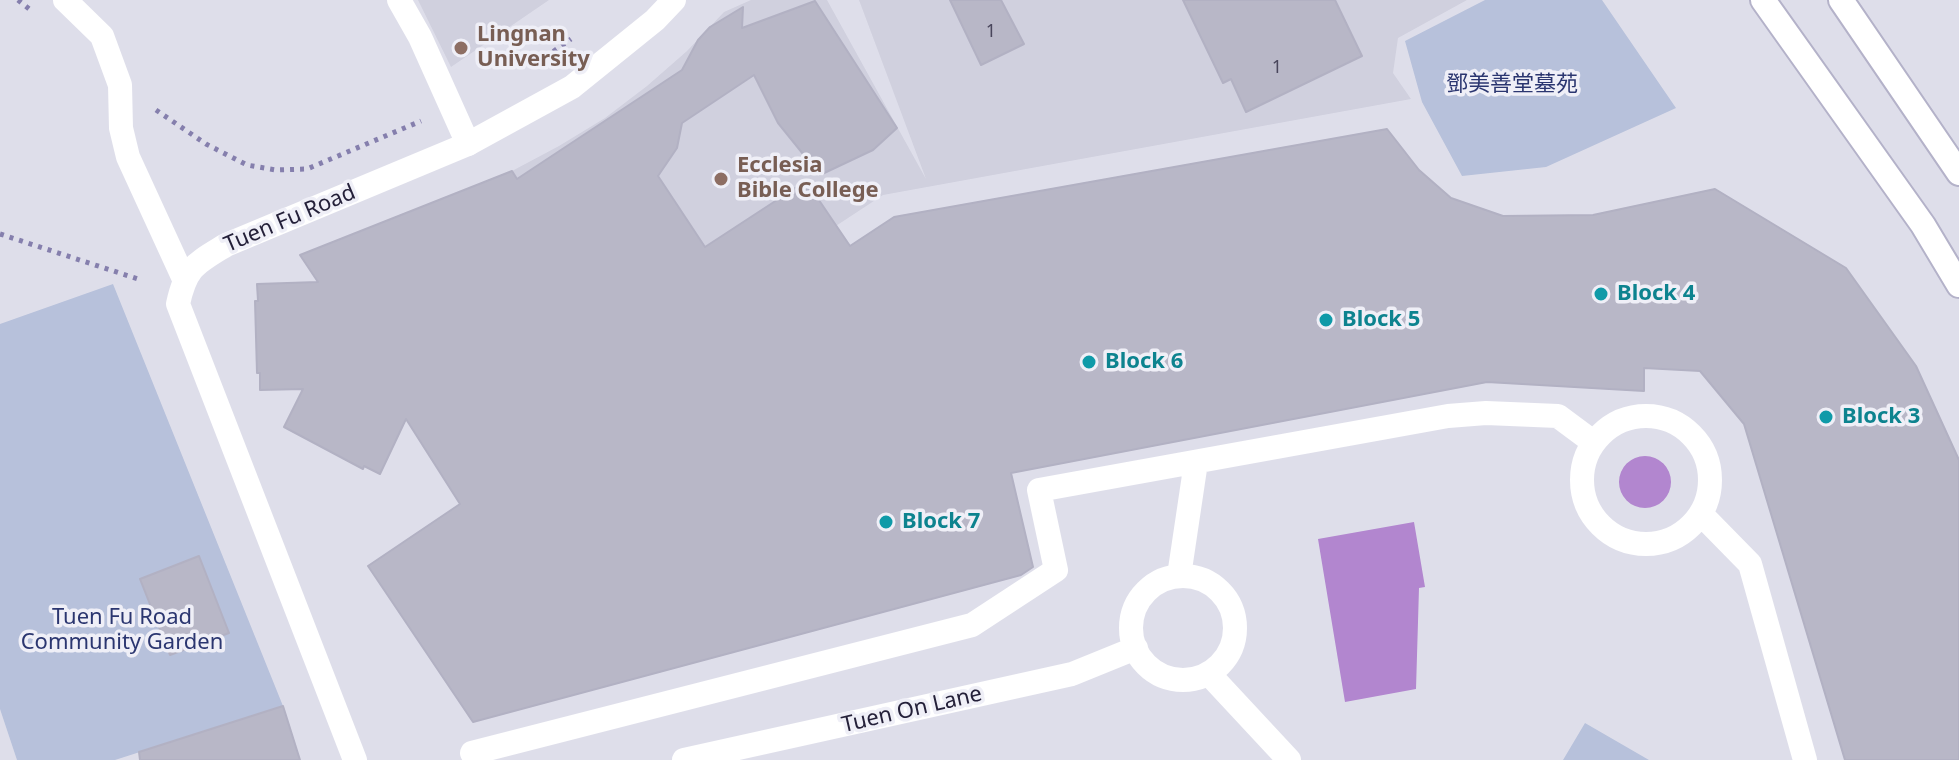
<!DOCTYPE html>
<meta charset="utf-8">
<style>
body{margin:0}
canvas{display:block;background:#dedeea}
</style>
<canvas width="1959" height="760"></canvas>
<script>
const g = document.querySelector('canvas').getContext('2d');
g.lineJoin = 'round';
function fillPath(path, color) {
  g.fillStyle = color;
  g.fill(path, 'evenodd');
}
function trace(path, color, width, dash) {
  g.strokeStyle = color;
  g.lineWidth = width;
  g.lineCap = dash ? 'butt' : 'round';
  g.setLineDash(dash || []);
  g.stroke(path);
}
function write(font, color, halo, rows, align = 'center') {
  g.font = font + ' "Noto Sans","Noto Sans TC",sans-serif';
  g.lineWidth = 7;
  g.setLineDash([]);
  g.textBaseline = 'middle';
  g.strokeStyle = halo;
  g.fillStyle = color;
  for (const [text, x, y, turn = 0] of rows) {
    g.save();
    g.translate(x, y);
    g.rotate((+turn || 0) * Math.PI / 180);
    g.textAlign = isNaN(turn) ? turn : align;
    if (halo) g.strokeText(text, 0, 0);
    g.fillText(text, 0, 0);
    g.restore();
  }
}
const built = new Path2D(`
 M418 0H549L451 67Z
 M751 0H827L926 179 859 0H1467L1398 38 1393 73 1411 99 883 195 635 358 512 171 559 146 605 118 647 86 687 51 724 12Z`);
const green = new Path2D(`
 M1485 0H1602L1676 108 1546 167 1462 176 1422 102 1405 41Z
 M113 284 283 706 115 760H17L0 709V324Z
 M1585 723 1649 760H1563Z`);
const water = new Path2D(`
 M1619 482a26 26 0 1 1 52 0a26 26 0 1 1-52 0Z
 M1414 522 1425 587 1419 588 1416 689 1345 702 1318 539Z`);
const building = new Path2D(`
 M950 0H1001L1024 44 981 65Z
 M1183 0H1335L1362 56 1246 112 1231 79 1223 83Z
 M815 1 897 128 873 150 820 175 778 123 754 75 682 123 677 148 658 176 705 247 806 181 850 246 894 217 1387 129 1419 170 1451 198 1503 216 1593 215 1715 189 1846 268 1916 366 1959 460V760H1845L1744 424 1700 371 1644 368V391L1487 382 1011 473 1033 567 1021 575 473 722 368 566 460 504 406 419 380 474 364 466 363 469 284 427 303 389 260 390V373H257L255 301H258L257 284 318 282 300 255 512 171 517 179 682 70 698 40 710 27 743 7 742 28Z
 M199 556 229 633 170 655 140 579Z
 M283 706 300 760H140L139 752Z`);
const path = new Path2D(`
 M18 0 33 12
 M537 63 571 39
 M156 110 206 144 247 165 276 170 307 169 421 121
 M0 234 138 279`);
const lane = new Path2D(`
 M65 0 102 36 120 85 121 128 128 157 184 279
 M399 0 420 37 468 144
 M1582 480a64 64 0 1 1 128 0a64 64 0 1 1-128 0Z
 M1701 514 1750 564 1805 760
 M1179 576 1196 462
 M1209 674 1289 760
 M472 753 972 625 1056 570 1039 490 1448 416 1486 413 1558 416 1593 442`);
const street = new Path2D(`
 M1131 628a52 52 0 1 1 104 0a52 52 0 1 1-104 0Z
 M355 760 178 304C186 267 195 264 226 245L468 144 572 87 655 20 674 0
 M684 760 1072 674 1136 648`);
const secondary = new Path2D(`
 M1763 0 1923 225 1959 285
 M1841 0 1959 173`);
const markers = [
 [461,48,8,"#8d6e63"],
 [721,179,8,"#8d6e63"],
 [1601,294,8,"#0f9aa8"],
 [1326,320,8,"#0f9aa8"],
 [1089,362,8,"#0f9aa8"],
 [1826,417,8,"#0f9aa8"],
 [886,522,8,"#0f9aa8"]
];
const numberNames = [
 ["1",991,32],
 ["1",1277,68]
];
const educationNames = [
 ["Lingnan",477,35],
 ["University",477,60],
 ["Ecclesia",737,166],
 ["Bible College",737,191]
];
const parkNames = [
 ["鄧美善堂墓苑",1512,85],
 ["Tuen Fu Road",122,618],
 ["Community Garden",122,643]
];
const streetNames = [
 ["Tuen Fu Road",290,219,-23],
 ["Tuen On Lane",912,710,-13]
];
const cultureNames = [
 ["Block 4",1617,294],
 ["Block 5",1342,320],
 ["Block 6",1105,362],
 ["Block 3",1842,417],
 ["Block 7",902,522]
];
fillPath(built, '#d0d0de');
fillPath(green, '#b7c1db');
fillPath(water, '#b286cf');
fillPath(building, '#b8b7c7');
trace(building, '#b2b1c3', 2);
trace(secondary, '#b4b2c9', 28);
trace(path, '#857fad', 5, [4, 6]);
trace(lane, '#fff', 24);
trace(street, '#fff', 24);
trace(secondary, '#fff', 24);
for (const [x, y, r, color] of markers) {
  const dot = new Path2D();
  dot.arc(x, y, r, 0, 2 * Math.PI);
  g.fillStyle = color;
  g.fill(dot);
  trace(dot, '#efeff7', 3);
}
write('18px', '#49465c', null, numberNames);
write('bold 22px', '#785e54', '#efeff7', educationNames, 'left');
write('22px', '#2b3670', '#efeff7', parkNames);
write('22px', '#242039', '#efeff7', streetNames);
write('bold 22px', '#0d838f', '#efeff7', cultureNames, 'left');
</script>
